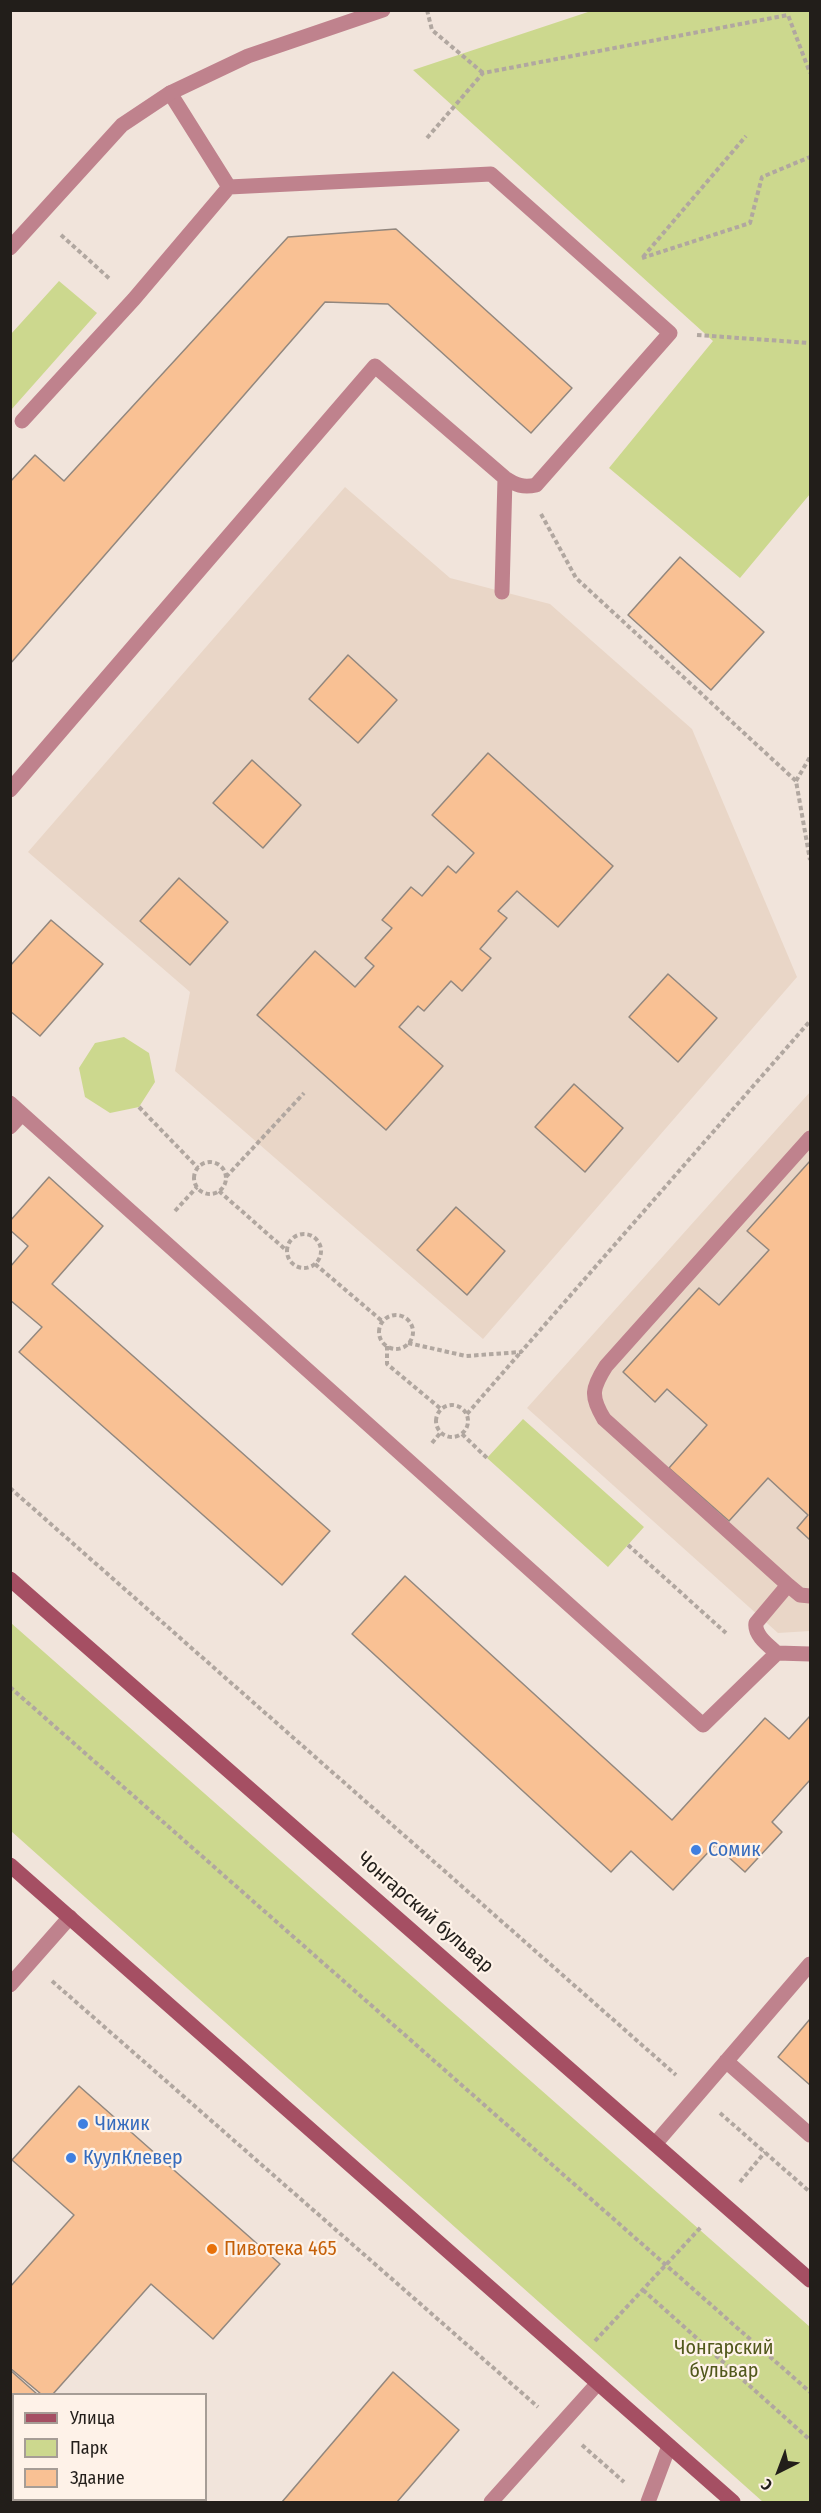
<!DOCTYPE html>
<meta charset="utf-8">
<style>
body{margin:0}
#map{position:relative;width:821px;height:2513px;overflow:hidden;background:#f1e4db;font-family:"Fira Sans Condensed",sans-serif}
canvas{display:block}
.frame{position:absolute;inset:0;border:12px solid #221e1a;pointer-events:none}
.legend{position:absolute;left:12px;top:2393px;width:195px;height:108px;box-sizing:border-box;background:#fef2e8;border:2px solid #a69d96;margin:0;padding:8px 10px;list-style:none;font-size:18px;color:#221e1a}
.legend li{display:flex;align-items:center;gap:12px;height:30px}
.legend b{width:30px;border:2px solid #a69d96}
.north{position:absolute;left:749px;top:2441px;width:60px;height:60px;-webkit-text-stroke:4px #fef2e8;paint-order:stroke;rotate:222deg;font-size:16px;font-weight:700;line-height:24px;text-align:center;color:#221e1a}
.north::after{content:'';display:block;margin:auto;width:21px;height:27px;background:#221e1a;clip-path:polygon(50% 0,100% 100%,50% 72%,0 100%)}
</style>
<div id="map">
<canvas width="821" height="2513"></canvas>
<div class="frame"></div>
<ul class="legend">
<li><b style="height:8px;background:#a54f63"></b>Улица</li>
<li><b style="height:16px;background:#ccd88e"></b>Парк</li>
<li><b style="height:16px;background:#f9c194"></b>Здание</li>
</ul>
<div class="north">С</div>
</div>
<script>
const g = document.querySelector('canvas').getContext('2d');
g.lineJoin = 'round';
function fillPath(path, color) {
  g.fillStyle = color;
  g.fill(path, 'evenodd');
}
function trace(path, color, width, dash) {
  g.strokeStyle = color;
  g.lineWidth = width;
  g.lineCap = dash ? 'butt' : 'round';
  g.setLineDash(dash || []);
  g.stroke(path);
}
function write(font, color, halo, rows, align = 'center') {
  g.font = font + ' "Fira Sans Condensed",sans-serif';
  g.lineWidth = 4.5;
  g.setLineDash([]);
  g.textBaseline = 'middle';
  g.strokeStyle = halo;
  g.fillStyle = color;
  for (const [text, x, y, turn = 0] of rows) {
    g.save();
    g.translate(x, y);
    g.rotate((+turn || 0) * Math.PI / 180);
    g.textAlign = isNaN(turn) ? turn : align;
    if (halo) g.strokeText(text, 0, 0);
    g.fillText(text, 0, 0);
    g.restore();
  }
}
const built = new Path2D(`
 M345 487 450 578 550 604 692 729 797 977 483 1339 175 1071 190 992 28 852Z
 M810 1092V1631L778 1633 527 1408Z`);
const green = new Path2D(`
 M594 10 810 11V494L740 578 609 468 713 341 413 70Z
 M59 281 97 313 11 410V334Z
 M124 1037 149 1053 155 1082 139 1107 110 1113 85 1097 79 1068 95 1043Z
 M523 1419 644 1527 608 1567 487 1458Z
 M11 1623 810 2327V2502H763L11 1831Z`);
const building = new Path2D(`
 M396 229 572 388 531 433 388 304 325 302 10 664V482L35 455 64 481 288 237Z
 M680 557 764 632 711 690 628 615Z
 M348 655 397 700 358 743 309 699Z
 M488 753 613 866 558 927 517 891 498 911 507 918 480 949 491 958 462 991 451 981 424 1011 418 1006 399 1027 443 1066 386 1130 257 1015 315 951 355 987 374 966 365 958 392 928 382 920 411 887 422 896 448 866 456 873 474 853 432 815Z
 M252 760 301 805 263 848 213 803Z
 M179 878 228 922 190 965 140 921Z
 M51 920 103 964 40 1036 10 1011V966Z
 M668 974 717 1018 678 1062 629 1017Z
 M574 1084 623 1128 585 1172 535 1127Z
 M810 1161V1540L797 1528 808 1515 768 1478 729 1521 669 1468 707 1425 667 1389 655 1402 623 1372 699 1288 719 1305 769 1250 747 1231Z
 M49 1177 103 1226 52 1284 330 1531 282 1585 19 1352 42 1327 10 1300V1267L28 1246 10 1230V1221Z
 M456 1207 505 1251 467 1295 417 1250Z
 M405 1576 672 1820 765 1718 789 1739 810 1716V1780L772 1822 782 1832 745 1872 715 1845 673 1890 631 1851 611 1872 352 1634Z
 M810 2019V2085L778 2057Z
 M79 2086 280 2264 213 2339 151 2284 53 2394H41L10 2368V2287L74 2215 12 2160Z
 M10 2370 37 2394H14V2429L10 2432Z
 M393 2372 459 2430 397 2502H282Z`);
const path = new Path2D(`
 M427 10 432 30 483 73
 M427 138 483 73 788 15 810 73
 M61 235 111 280
 M643 257 746 136
 M642 258 750 223 762 177 810 157
 M697 335 810 343
 M541 514 576 578 796 781 810 860
 M796 781 810 757
 M139 1107 198 1168
 M194 1178a16 16 0 1 1 32 0a16 16 0 1 1-32 0Z
 M226 1177 304 1093
 M219 1191 287 1251
 M175 1211 197 1187
 M287 1251a17 17 0 1 1 34 0a17 17 0 1 1-34 0Z
 M315 1264 382 1321
 M379 1332a17 17 0 1 1 34 0a17 17 0 1 1-34 0Z
 M408 1343 466 1356 521 1352 810 1021
 M387 1346V1364L441 1409
 M436 1421a16 16 0 1 1 32 0a16 16 0 1 1-32 0Z
 M467 1414 520 1353
 M462 1434 487 1458
 M432 1443 441 1432
 M10 1488 676 2075
 M628 1545 726 1633
 M10 1687 810 2392
 M52 1981 538 2407
 M720 2113 810 2192
 M740 2182 765 2152
 M643 2290 810 2440
 M595 2341 702 2226
 M582 2445 624 2482`);
const service = new Path2D(`
 M22 421 134 299 229 187
 M502 592 505 478
 M10 790 375 366 505 478C516 485 523 488 536 485L670 333 491 174 229 187 170 93
 M10 1103 703 1725 777 1653 810 1654
 M10 1127 22 1114
 M810 1138 606 1366C592 1388 590 1396 604 1419L788 1585 800 1595 810 1596
 M777 1653C768 1645 754 1635 756 1623L788 1585
 M10 1985 70 1917
 M726 2061 810 2135
 M655 2144 810 1964
 M491 2502 598 2383
 M648 2502 669 2446`);
const minor = new Path2D(`
 M10 248 122 125 170 93 248 56 383 10`);
const secondary = new Path2D(`
 M10 1579 810 2280
 M10 1865 733 2502`);
const markers = [
 [696,1850,6,"#3f7fe0"],
 [83,2124,6,"#3f7fe0"],
 [71,2158,6,"#3f7fe0"],
 [212,2249,6,"#e8710a"]
];
const shopNames = [
 ["Сомик",708,1850],
 ["Чижик",95,2124],
 ["КуулКлевер",83,2158]
];
const streetNames = [
 ["Чонгарский бульвар",425,1913,41]
];
const foodNames = [
 ["Пивотека 465",224,2249]
];
const parkNames = [
 ["Чонгарский",724,2348],
 ["бульвар",724,2371]
];
fillPath(built, '#e9d6c7');
fillPath(green, '#ccd88e');
fillPath(building, '#f9c194');
trace(building, '#92877e', 1.5);
trace(path, '#b1a7a0', 4, [4.5, 3]);
trace(service, '#bf828d', 15);
trace(minor, '#bf828d', 15);
trace(secondary, '#a54f63', 15);
for (const [x, y, r, color] of markers) {
  const dot = new Path2D();
  dot.arc(x, y, r, 0, 2 * Math.PI);
  g.fillStyle = color;
  g.fill(dot);
  trace(dot, '#fef2e8', 2);
}
write('20px', '#366cbe', '#fef2e8', shopNames, 'left');
write('20px', '#221e1a', '#fef2e8', streetNames);
write('20px', '#c56008', '#fef2e8', foodNames, 'left');
write('20px', '#51581b', '#fef2e8', parkNames);
</script>
